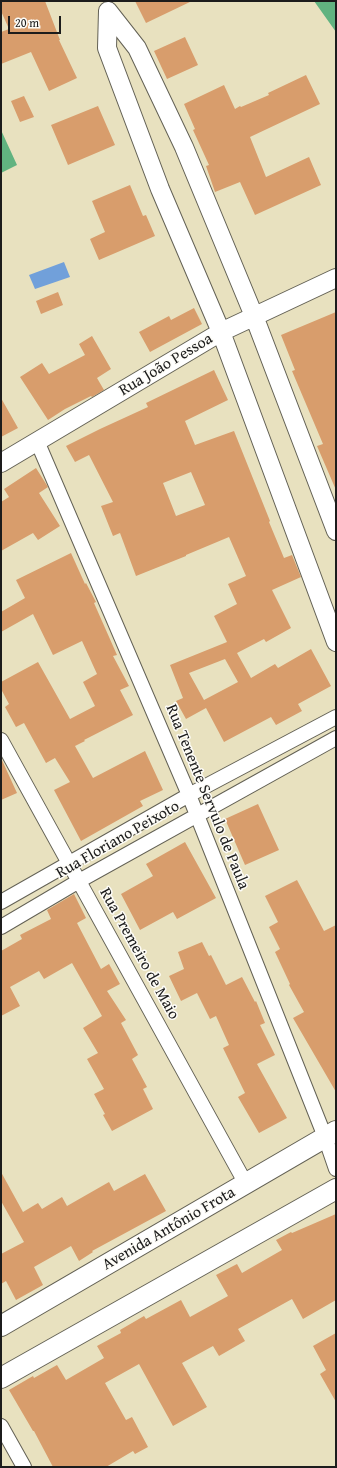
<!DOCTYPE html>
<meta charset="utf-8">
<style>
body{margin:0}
#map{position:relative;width:337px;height:1468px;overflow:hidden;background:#e8e1bf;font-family:"Gentium Book Plus",serif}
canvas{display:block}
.frame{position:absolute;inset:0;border:2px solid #1c1c1c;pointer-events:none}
.scale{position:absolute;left:8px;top:16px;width:53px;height:18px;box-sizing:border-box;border:2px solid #1c1c1c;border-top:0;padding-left:5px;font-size:12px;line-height:14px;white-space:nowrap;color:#1c1c1c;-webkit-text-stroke:3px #fdfcf7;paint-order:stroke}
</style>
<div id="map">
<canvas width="337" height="1468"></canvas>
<div class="frame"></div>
<div class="scale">20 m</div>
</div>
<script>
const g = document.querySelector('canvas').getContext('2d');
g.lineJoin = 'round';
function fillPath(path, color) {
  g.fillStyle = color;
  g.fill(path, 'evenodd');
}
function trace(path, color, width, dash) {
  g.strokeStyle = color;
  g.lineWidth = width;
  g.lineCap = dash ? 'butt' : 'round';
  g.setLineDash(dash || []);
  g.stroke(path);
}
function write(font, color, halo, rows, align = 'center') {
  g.font = font + ' "Gentium Book Plus",serif';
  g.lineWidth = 3;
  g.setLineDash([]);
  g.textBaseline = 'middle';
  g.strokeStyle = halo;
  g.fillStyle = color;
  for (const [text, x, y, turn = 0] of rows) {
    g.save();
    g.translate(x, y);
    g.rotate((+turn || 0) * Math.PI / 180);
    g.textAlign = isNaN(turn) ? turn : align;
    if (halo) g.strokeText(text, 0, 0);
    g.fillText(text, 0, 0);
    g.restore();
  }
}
const forest = new Path2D(`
 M314 1H336V32Z
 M1 130 17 165 1 173Z`);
const water = new Path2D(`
 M64 262 70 277 35 289 29 275Z`);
const building = new Path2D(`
 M1 1H45L60 40H59L77 78 49 91 31 52 1 64V32L9 29 1 11Z
 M135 1H192L146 23Z
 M185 37 198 65 167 79 154 51Z
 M306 75 320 104 250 137 266 177 309 157 321 185 255 215 240 182 215 192 206 166 209 165 193 130 195 129 184 104 224 85 235 109 240 106 241 107 269 95 268 93Z
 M24 96 34 117 20 122 11 101Z
 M98 106 115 145 68 165 51 125Z
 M130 185 143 216 146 215 155 236 99 260 90 239 105 232 92 201Z
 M58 292 63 305 41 314 36 301Z
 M194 308 202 324 150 352 139 332 169 316 171 320Z
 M336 312V490L317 446 323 444 292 371 295 370 281 335Z
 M92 336 111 369 97 378 104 390 92 397 91 396 65 409 48 420 20 377 42 363 49 374 85 355 79 344Z
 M214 370 228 400 185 421 195 445 234 431 270 521 269 522 284 558 292 555 301 577 272 590 291 628 266 642 264 639 237 653 251 678 275 664 278 668 311 649 331 686 298 704 302 711 276 725 271 717 224 742 206 708 186 719 176 701 183 698 170 665 227 642 214 616 237 604 228 584 246 576 229 537 186 555V556L136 576 120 533 113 536 101 506 113 502 89 455 75 462 66 446 100 429 148 407 146 403ZM191 472 205 505 176 516 163 483ZM225 659 238 682 204 700 189 673Z
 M1 398 18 428 1 437Z
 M36 468 48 487 39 493 60 526 38 540 33 533 1 551V502L9 497 4 489Z
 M71 553 85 584 86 583 96 602 94 603 117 655 113 656 129 686 120 690 133 715 84 740 85 741 75 746 93 778 145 751 163 790 140 801 143 806 81 841 54 790 70 782 55 758 46 763 24 723 16 727 5 707 9 704 1 689V682L38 662 70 719 95 706 83 682 97 674 82 641 53 655 33 614 1 632V612L25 598 16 580Z
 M1 758 17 793 1 800Z
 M258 804 279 850 245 865 225 819Z
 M185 842 216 898 177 919 173 912 140 930 121 894 153 876 146 864Z
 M297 880 324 931 336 925V1092L293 1018 304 1012 289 985 290 984 275 952 280 949 269 927 278 922 265 896Z
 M74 894 86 918 77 923 101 969 109 964 120 984 107 991 126 1020 121 1023 138 1055 132 1059 147 1087 143 1089 153 1109 112 1131 103 1115 105 1114 94 1094 104 1089 87 1059 98 1053 83 1028 102 1016 72 963 44 979 39 971 10 987 20 1006 1 1016V951L22 939 20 935 51 919 47 910Z
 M202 942 209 956 211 955 226 985 242 977 255 1002 256 1001 265 1023 260 1025 275 1055 257 1064 287 1118 259 1133 238 1097 245 1093 223 1048 229 1045 216 1016 210 1019 197 993 181 1001 169 976 184 969 178 952Z
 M1 1172 23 1212 38 1203 42 1209 62 1197 67 1206 109 1182 114 1191 145 1174 166 1211 92 1251 93 1252 79 1261 71 1246 34 1267 43 1285 16 1300 6 1281 1 1284V1254L24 1242 1 1201Z
 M336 1214V1300L303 1319 292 1299 238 1329 245 1341 219 1356 213 1346 182 1363 207 1407 173 1426 139 1364 105 1383 126 1420 132 1417 148 1447 135 1454 133 1451 106 1467H53L34 1431H33L9 1390 33 1376 34 1378 57 1365 66 1380 104 1358 97 1346 121 1333 120 1330 144 1316 146 1319 181 1300 190 1317 228 1296 216 1275 237 1264 242 1273 282 1250 276 1240 291 1232 292 1233Z
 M336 1333V1402L320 1374 326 1370 313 1346Z`);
const minor = new Path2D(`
 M37 441 189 795 325 1137 336 1169
 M1 740 246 1184
 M1 902 189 795 336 717
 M1 927 79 881 336 738
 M1 1426 24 1467`);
const tertiary = new Path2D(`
 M108 11 107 48 160 189 221 332 336 642
 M108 11 137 48 184 147 254 316 336 531
 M1 463 221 332 336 278`);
const secondary = new Path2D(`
 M1 1326 336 1131
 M1 1378 336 1189`);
const streetNames = [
 ["Rua João Pessoa",166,365,-31],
 ["Rua Tenente Servulo de Paula",207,797,68],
 ["Rua Floriano Peixoto",118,840,-30],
 ["Rua Premeiro de Maio",139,954,61],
 ["Avenida Antônio Frota",169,1229,-30]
];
fillPath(forest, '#61b380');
fillPath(water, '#71a0da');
fillPath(building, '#d89d6c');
trace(minor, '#636155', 16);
trace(tertiary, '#636155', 20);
trace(secondary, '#636155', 22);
trace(minor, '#fff', 14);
trace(tertiary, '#fff', 18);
trace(secondary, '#fff', 20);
write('16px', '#1c1c1c', '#fdfcf7', streetNames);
</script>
